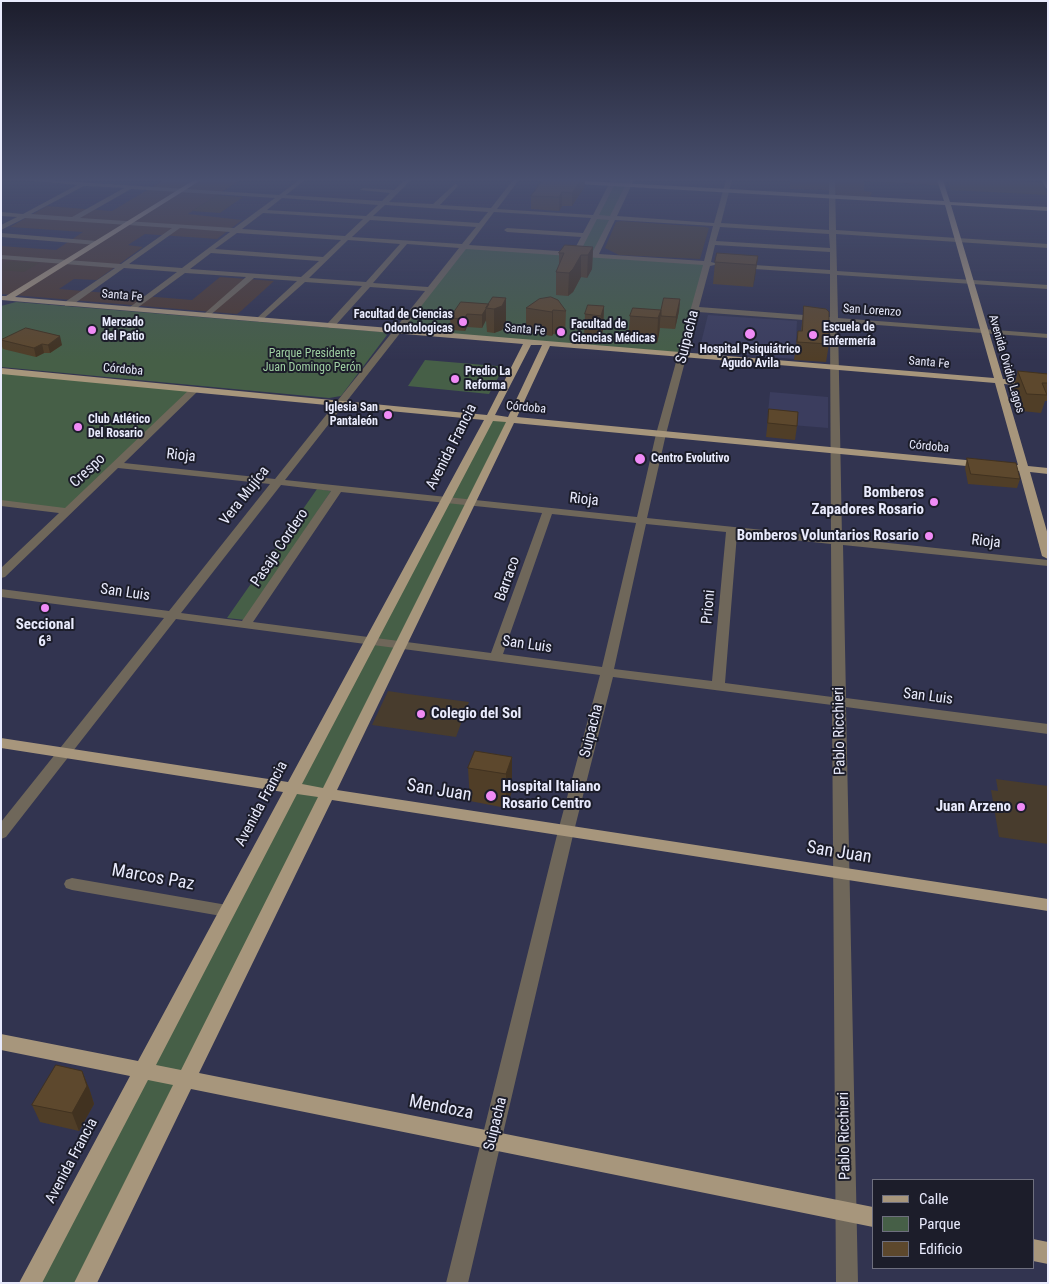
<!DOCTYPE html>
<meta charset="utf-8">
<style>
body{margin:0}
#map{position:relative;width:1049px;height:1284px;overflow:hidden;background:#323450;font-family:"Roboto Condensed",sans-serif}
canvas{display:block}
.frame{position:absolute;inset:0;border:2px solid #e9ebfd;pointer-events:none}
.legend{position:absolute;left:872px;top:1179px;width:162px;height:90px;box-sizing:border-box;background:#1c1d2a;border:1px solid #6e6f7e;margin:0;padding:6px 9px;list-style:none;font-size:15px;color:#e9ebfd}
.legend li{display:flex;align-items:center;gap:10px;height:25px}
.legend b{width:25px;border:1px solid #6e6f7e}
</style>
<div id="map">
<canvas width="1049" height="1284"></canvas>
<div class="frame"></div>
<ul class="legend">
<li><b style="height:6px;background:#a7967c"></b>Calle</li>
<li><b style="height:14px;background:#465f47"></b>Parque</li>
<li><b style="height:14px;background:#5d482d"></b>Edificio</li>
</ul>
</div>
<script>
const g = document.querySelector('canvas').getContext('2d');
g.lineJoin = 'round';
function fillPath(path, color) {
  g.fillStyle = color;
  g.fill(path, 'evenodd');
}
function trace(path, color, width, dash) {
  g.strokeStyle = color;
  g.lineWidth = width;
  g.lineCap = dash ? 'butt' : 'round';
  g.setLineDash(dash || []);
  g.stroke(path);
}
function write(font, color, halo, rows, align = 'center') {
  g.font = font + ' "Roboto Condensed",sans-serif';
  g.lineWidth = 4;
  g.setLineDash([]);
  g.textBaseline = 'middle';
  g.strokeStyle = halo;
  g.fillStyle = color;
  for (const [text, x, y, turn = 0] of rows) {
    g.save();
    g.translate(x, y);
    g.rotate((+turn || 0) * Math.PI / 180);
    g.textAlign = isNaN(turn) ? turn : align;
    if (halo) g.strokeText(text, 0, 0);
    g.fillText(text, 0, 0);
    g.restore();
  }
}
const commercial = new Path2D(`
 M164 180H240L188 214 242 220 217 239 145 234 128 245 143 247 97 280 74 279 59 289 192 300 220 277 274 281 241 311 237 314 1 294V246L56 250 83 232 10 227 47 206 112 211Z
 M790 180H946L948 186 864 181V191L872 192 870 198 839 196 828 190 790 189Z`);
const built = new Path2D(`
 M708 315 797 321 795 359 699 351Z
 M770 392 828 397V428L767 423Z`);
const education = new Path2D(`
 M947 180 1037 182 1042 183 1048 195 951 190Z
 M217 195 243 197 220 213 192 211Z
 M621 221 705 227 709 228 700 259 619 255 605 248 616 222Z
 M7 261H12L39 263 24 272 1 270V265Z
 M388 691 408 694 469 702 456 737 372 725Z
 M996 779 1048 786V844L999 837 991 790 998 791Z`);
const green = new Path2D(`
 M614 180H631L594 256 707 264 683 356 396 331 463 247 575 255Z
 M16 302 383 332 387 335 341 396 329 398 1 367V306Z
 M425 360 497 366 504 367 489 394 408 386Z
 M1 372 195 389 67 511 1 503Z
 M490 417 510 419 85 1283H30Z
 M317 489 331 491 245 620 227 618Z`);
const minor = new Path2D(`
 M22 180H48L279 195 299 180H305L286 195 382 201 390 193 360 190 363 188 394 190 405 180H411L389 202 433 204 456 183 458 186 440 205 491 208 513 180H519L497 209 593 215 611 180H617L599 215 610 216 628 180H634L617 216 714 223 726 180H732L721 223 829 230V180H835L836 230 1048 244V248L836 234 837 271 1048 285V289L837 275 838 318 1048 334V338L838 322 842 538 1048 560V566L843 545 846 698 1048 724V734L846 707 858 1283H836L832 705 613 677 574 831 468 1283H446L558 831 600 675 176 619 6 837 1 839V822L164 618 1 597V589L169 611 270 484 118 468 5 577 1 578V568L59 513 1 506V500L65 508 192 387H198V391L124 463 275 479 425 291 370 287 333 328H330L326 326 327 324 362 286 305 282 260 322 256 320 257 318 297 281 254 278 208 317 204 315 205 313 246 277 185 273 133 311 129 309 130 307 177 272 124 268 71 306H65V302L115 268 1 259V255L121 264 172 228 25 218 1 230V225L17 217 1 216V212L23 214 77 185ZM84 186 124 188 72 217 31 214ZM131 189 275 198 234 228 80 218ZM282 198 378 205 366 216 267 210ZM385 205 488 212 479 223 373 216ZM494 212 591 218 583 233 507 228 504 230 507 232 581 237 573 252 469 245ZM263 213 363 219 345 236 242 229ZM597 219 609 220 592 253 580 252ZM370 220 476 227 462 244 352 237ZM615 220 713 226 704 261 599 254ZM720 227 829 234 830 248 716 241ZM180 228 230 232 182 268 129 264ZM237 233 341 240 323 257 215 249ZM348 240 400 244 366 282 309 278ZM407 244 459 248 428 287 373 283ZM715 245 830 252V270L739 264 735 266 739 268 830 274V317L699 307 710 266 719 264 711 262ZM466 249 703 265 656 434 637 517 285 480ZM211 253 319 261 301 277 190 269ZM698 312 830 322 831 537 647 518 666 434ZM281 485 331 491 242 621 181 613ZM341 492 542 513 491 653 253 622ZM552 514 636 523 602 667 503 654ZM646 524 726 532 712 681 614 669ZM737 534 831 544 832 697 725 683Z
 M1 233 97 241 100 243 97 245 1 237Z
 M72 878 227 905 233 906 235 911 233 916 227 917 72 890 66 888 64 884 66 880Z`);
const major = new Path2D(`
 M194 180H201L15 297 994 378 945 205 542 182 539 180H568L944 201 937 180H943L950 202 1048 207V211L951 205 1003 379 1048 382V388L1004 384 1028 466 1048 468V474L1030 472 1048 535V559L1042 556 1019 471 514 423 337 790 1048 899V911L332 800 199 1073 873 1207V1227L191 1089 97 1283H74L173 1085 148 1080 42 1283H19L130 1076 1 1050V1034L138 1061 283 792 1 748V738L288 782 484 420 1 374V368L487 415 523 344 1 300V296H6ZM531 345H542L508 417 495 415ZM550 346 995 383 1018 465 517 417ZM493 421 506 422 323 788 302 784ZM297 794 318 797 181 1070 156 1065Z
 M1041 180H1047L1048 189 1046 188Z
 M1033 1239 1048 1242V1264L1033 1261Z`);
const wall = new Path2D(`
 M585 186 572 206H562L559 211 531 209V196Z
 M593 247 592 269 587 278 581 277 573 292 568 296 556 295V272L559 265V253Z
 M758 256 753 287 713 284 715 262Z
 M493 297 506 322 502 330 494 333 487 332 486 320 482 328 467 327 465 331 451 330 450 318 489 304Z
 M680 299 679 311 675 329 660 328 659 334 657 343 628 341 630 316 661 310Z
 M604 306 603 330 600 340 584 338 585 314Z
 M804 306 829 344 826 362 794 360 798 331H801Z
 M526 308 566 311 565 335 553 334 552 336 526 332Z
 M1 340 62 345 50 353H44L36 357 3 349 1 344Z
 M1018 371 1048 374V401H1045L1041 413 1022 411 1013 389Z
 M769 409 797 426 795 440 766 437Z
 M967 458 1020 479 1017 488 968 484 965 468Z
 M512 757V791L506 808 470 801 468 768Z
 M89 1088 94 1104 79 1131 40 1122 32 1105Z`);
const shadedWall = new Path2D(`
 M581 180H585V186L572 206V193Z
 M562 192V206L559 211V197Z
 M593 247 592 269 587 278 588 255Z
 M581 255V277L573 292 568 296 569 273Z
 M758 256 755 278 753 287 756 265Z
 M506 298V322L502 330 494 333V309Z
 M680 299 679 311 675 329 676 317Z
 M604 306 603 330 600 340 601 316Z
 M486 308V320L482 328V315Z
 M553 310V334L552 336V312Z
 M661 310 659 334 657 343 658 318Z
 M467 314V327L465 331 464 319Z
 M60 336 62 345 50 353 48 345Z
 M42 344 44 353 36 357 34 348Z
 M512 757V791L506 808V774Z
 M82 1071 89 1088 94 1104 79 1131 72 1113Z`);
const building = new Path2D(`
 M543 180H581L572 193 562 192 559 197 531 196Z
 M565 245 593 247 588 255H581L573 269 569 273 556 272 564 253H559Z
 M717 253 758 256 756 265 715 262Z
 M493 297 506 298 502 306 494 309 486 308Z
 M551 297 558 300 566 311 553 310 552 312 526 308 539 299Z
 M664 298 680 299 676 317 661 316V310Z
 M461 302 489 304 482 315 467 314 464 319 450 318Z
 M588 305 604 306 601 316 585 314Z
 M804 306 826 309 829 312V344L797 342 798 331H802Z
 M633 308 661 310 658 318 630 316Z
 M26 328 60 336 48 345 42 344 34 348 1 340Z
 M1018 371 1048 374V383H1042L1047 395 1027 394Z
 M769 409 798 412 797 426 768 423Z
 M967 458 1016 463 1020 479 971 474Z
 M475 751 512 757 506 774 468 768Z
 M56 1065 82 1071 87 1086 72 1113 32 1105Z`);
const markers = [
 [463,322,5,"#f08bf6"],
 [92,330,5,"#f08bf6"],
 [561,332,5,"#f08bf6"],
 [750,334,6,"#f08bf6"],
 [813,335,5,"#f08bf6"],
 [455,379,5,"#f08bf6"],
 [388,415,5,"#f08bf6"],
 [78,427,5,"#f08bf6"],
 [640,459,6,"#f08bf6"],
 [934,502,5,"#f08bf6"],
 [929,536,5,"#f08bf6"],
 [45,608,5,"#f08bf6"],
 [421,714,5,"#f08bf6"],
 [491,796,6,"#f08bf6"],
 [1021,807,5,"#f08bf6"]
];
const farStreetnames = [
 ["Santa Fe",122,296,5],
 ["San Lorenzo",872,311,4],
 ["Santa Fe",525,330,5],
 ["Santa Fe",929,363,5],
 ["Avenida Ovidio Lagos",1006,364,74],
 ["Córdoba",123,370,5],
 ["Córdoba",526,408,5],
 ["Córdoba",929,447,5]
];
const farPoinames = [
 ["Facultad de Ciencias",453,315,"right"],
 ["Odontologicas",453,329,"right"],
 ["Mercado",102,323],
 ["del Patio",102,337],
 ["Facultad de",571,325],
 ["Ciencias Médicas",571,339],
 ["Escuela de",823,328],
 ["Enfermería",823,342],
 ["Hospital Psiquiátrico",750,350,"center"],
 ["Agudo Avila",750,364,"center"],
 ["Predio La",465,372],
 ["Reforma",465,386],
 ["Iglesia San",378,408,"right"],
 ["Pantaleón",378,422,"right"],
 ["Club Atlético",88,420],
 ["Del Rosario",88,434],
 ["Centro Evolutivo",651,459]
];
const farParknames = [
 ["Parque Presidente",312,354],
 ["Juan Domingo Perón",312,368]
];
const streetNames = [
 ["Suipacha",688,337,-76],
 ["Avenida Francia",452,447,-63],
 ["Rioja",181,456,6],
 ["Crespo",88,471,-43],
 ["Vera Mujíca",245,496,-52],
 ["Rioja",584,500,6],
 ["Rioja",986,542,6],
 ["Pasaje Cordero",280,548,-56],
 ["Barraco",508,579,-70],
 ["San Luis",125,593,8],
 ["Prioni",709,607,-85],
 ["San Luis",527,645,8],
 ["San Luis",928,697,7],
 ["Suipacha",592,731,-76],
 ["Pablo Ricchieri",840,731,-91],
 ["Avenida Francia",262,804,-62],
 ["Suipacha",496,1124,-76],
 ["Pablo Ricchieri",845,1136,-91],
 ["Avenida Francia",72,1161,-62]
];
const poiNames = [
 ["Bomberos",924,493],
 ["Zapadores Rosario",924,510],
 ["Bomberos Voluntarios Rosario",919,536],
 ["Seccional",45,625,"center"],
 ["6ª",45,642,"center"],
 ["Colegio del Sol",431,714,"left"],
 ["Hospital Italiano",502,787,"left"],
 ["Rosario Centro",502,804,"left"],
 ["Juan Arzeno",1011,807]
];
const nearStreetnames = [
 ["San Juan",439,791,9],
 ["San Juan",839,853,9],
 ["Marcos Paz",153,878,10],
 ["Mendoza",441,1108,11]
];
fillPath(commercial, '#4d3a32');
fillPath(built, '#3b3d5e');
fillPath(education, '#483c2d');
fillPath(green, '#465f47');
fillPath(minor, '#6f675a');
fillPath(major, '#a7967c');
fillPath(wall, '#503e27');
fillPath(shadedWall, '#413220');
fillPath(building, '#5d482d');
trace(building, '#413220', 1);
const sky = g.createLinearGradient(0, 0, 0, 360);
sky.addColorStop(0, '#1c1d2c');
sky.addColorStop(0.5, '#49506f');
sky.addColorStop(1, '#49506f00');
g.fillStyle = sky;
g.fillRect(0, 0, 1049, 360);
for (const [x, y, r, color] of markers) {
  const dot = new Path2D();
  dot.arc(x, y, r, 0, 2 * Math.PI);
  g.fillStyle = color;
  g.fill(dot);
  trace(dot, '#1c1d2a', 2);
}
write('12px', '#e9ebfd', '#1c1d2a', farStreetnames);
write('bold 12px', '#e9ebfd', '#1c1d2a', farPoinames, 'left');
write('12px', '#9fcfa2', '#1c1d2a', farParknames);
write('15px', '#e9ebfd', '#1c1d2a', streetNames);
write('bold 15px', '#e9ebfd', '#1c1d2a', poiNames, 'right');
write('18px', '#e9ebfd', '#1c1d2a', nearStreetnames);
</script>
